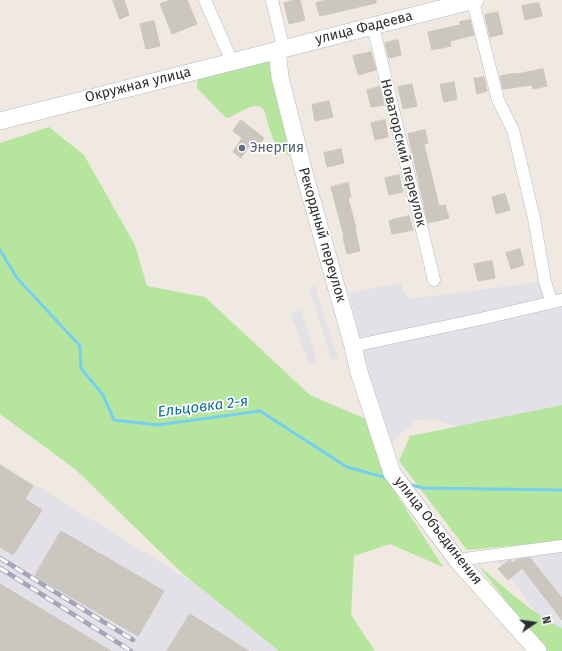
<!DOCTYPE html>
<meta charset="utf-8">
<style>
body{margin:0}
#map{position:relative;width:562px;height:651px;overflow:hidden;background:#efe9e1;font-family:"Fira Sans",sans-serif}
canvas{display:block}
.north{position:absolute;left:514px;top:603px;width:40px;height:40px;-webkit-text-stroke:3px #fff;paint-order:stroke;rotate:77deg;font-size:11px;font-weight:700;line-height:16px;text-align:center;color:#2e2e2e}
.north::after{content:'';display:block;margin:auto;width:14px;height:18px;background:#2e2e2e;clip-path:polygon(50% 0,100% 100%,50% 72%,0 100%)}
</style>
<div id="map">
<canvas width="562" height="651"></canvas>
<div class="north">N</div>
</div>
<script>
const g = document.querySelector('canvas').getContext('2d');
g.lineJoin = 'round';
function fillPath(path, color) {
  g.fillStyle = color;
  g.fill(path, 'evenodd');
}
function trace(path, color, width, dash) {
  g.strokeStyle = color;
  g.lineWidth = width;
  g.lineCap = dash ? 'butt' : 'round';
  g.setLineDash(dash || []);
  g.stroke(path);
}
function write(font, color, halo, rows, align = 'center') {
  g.font = font + ' "Fira Sans",sans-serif';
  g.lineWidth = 3.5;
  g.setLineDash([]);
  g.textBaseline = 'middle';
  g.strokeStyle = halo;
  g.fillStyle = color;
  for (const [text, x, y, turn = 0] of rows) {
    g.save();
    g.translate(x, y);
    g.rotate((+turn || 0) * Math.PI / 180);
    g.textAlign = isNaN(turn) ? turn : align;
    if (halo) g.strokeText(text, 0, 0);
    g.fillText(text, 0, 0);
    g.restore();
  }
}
const industrial = new Path2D(`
 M540 282 562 302V405L460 428 434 419 416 420 392 442 376 406 349 293 400 283 408 299Z
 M315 286 338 360 331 359 309 287Z
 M301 310 317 362 309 364 290 313Z
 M0 463 257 622 285 651H0Z
 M562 552V631L542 621 498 561Z`);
const green = new Path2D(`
 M265 61 270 63 291 155C273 155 269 124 264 110 254 98 238 116 226 118L197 88V82L200 77Z
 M49 127 84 155 135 245 147 286 205 297 310 395 366 419 395 492 443 567 390 544 354 556 351 615 375 651H279L182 573 75 469 0 414V143Z
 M562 405V541L467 550 399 461 410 436Z
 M478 565C503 586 534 615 562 628V651H545Z`);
const stream = new Path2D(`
 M0 250 17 278 80 346 81 368 103 395 114 420 157 425 260 411 347 467 387 478
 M408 484 423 488 562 490`);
const building = new Path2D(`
 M113 0H124L129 15 120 19Z
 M171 0H187L197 24 172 34 160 4Z
 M295 0H300L305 20 289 24 284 3Z
 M327 0H376V3L320 16 316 3Z
 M539 3 542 16 525 20 522 6Z
 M498 12 503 34 490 37 485 15Z
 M470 20 474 35 450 41 451 46 432 50 428 32 460 25V22Z
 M154 21 160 46 146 49 140 24Z
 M398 40 401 55 389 58 385 43Z
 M371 52 376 70 358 75 353 56Z
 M543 69 547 86 533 89 532 85 503 89 500 76 516 73V74Z
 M484 77 487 91 477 94 474 79Z
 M454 82 457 99 444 102 440 85Z
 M412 84 417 106 403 109 398 87Z
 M380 87 384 105 371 107 367 90Z
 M329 101 333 117 315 121 312 105Z
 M241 120 264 138 256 149 251 144 241 158 233 152 242 138 233 131Z
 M385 120 388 137 375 140 371 123Z
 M425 130 428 143 424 144 439 206 445 205 449 218 428 223 408 134Z
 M341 149 344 163 327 167 324 153Z
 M399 175 403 192 389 195 385 178Z
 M348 183 351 197 348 198 356 228 355 229 360 251 347 254 343 237H344L331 187Z
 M505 194 510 210 496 214 492 197Z
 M409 216 413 230 392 234 389 221Z
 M520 249 524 265 511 269 506 253Z
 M492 261 495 278 478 281 474 264Z
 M0 465 33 486 25 499 42 510 13 555 0 547Z
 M61 531 164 591 138 636 35 576Z
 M530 558 562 598V620L522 568 508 580 498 569 508 561 510 560 512 563 517 560Z
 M0 584 111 651H0Z
 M190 614 249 651H167Z`);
const street = new Path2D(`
 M205 0 229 55 234 61
 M272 0 282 42 277 50
 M473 1 498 100 513 130 534 218 545 282 552 302
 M373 26 434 280
 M353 346 476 320 562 300
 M457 560 562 546`);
const secondary = new Path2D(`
 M277 50 280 77 303 169 353 346 359 372 392 473 457 560 538 651
 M0 121 475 0`);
const rail = new Path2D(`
 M0 558 133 640
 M0 568 131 651`);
const markers = [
 [242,148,4,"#5c6f8a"]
];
const streetNames = [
 ["улица Фадеева",364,28,-14],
 ["Окружная улица",138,85,-14],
 ["Новаторский переулок",403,153,76],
 ["Рекордный переулок",322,235,74],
 ["улица Объединения",438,531,52]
];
const serviceNames = [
 ["Энергия",250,148]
];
const waterNames = [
 ["Ельцовка 2-я",203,407,-7]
];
fillPath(industrial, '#e3e1e8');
fillPath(green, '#b6e59e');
trace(stream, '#75cff0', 3);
fillPath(building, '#cbc7bf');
trace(building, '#cbc5ba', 1);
trace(street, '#b4b7c1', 13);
trace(secondary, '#b4b7c1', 18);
trace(street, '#fff', 12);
trace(secondary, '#fff', 17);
trace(rail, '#a3a6b8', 4.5);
trace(rail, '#fff', 3, [9]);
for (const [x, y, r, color] of markers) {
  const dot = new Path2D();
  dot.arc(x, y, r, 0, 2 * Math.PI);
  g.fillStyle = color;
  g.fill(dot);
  trace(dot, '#fff', 1.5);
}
write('14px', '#2e2e2e', '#fff', streetNames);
write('14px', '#4e5e75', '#fff', serviceNames, 'left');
write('italic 15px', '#0d6fa3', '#fff', waterNames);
</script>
